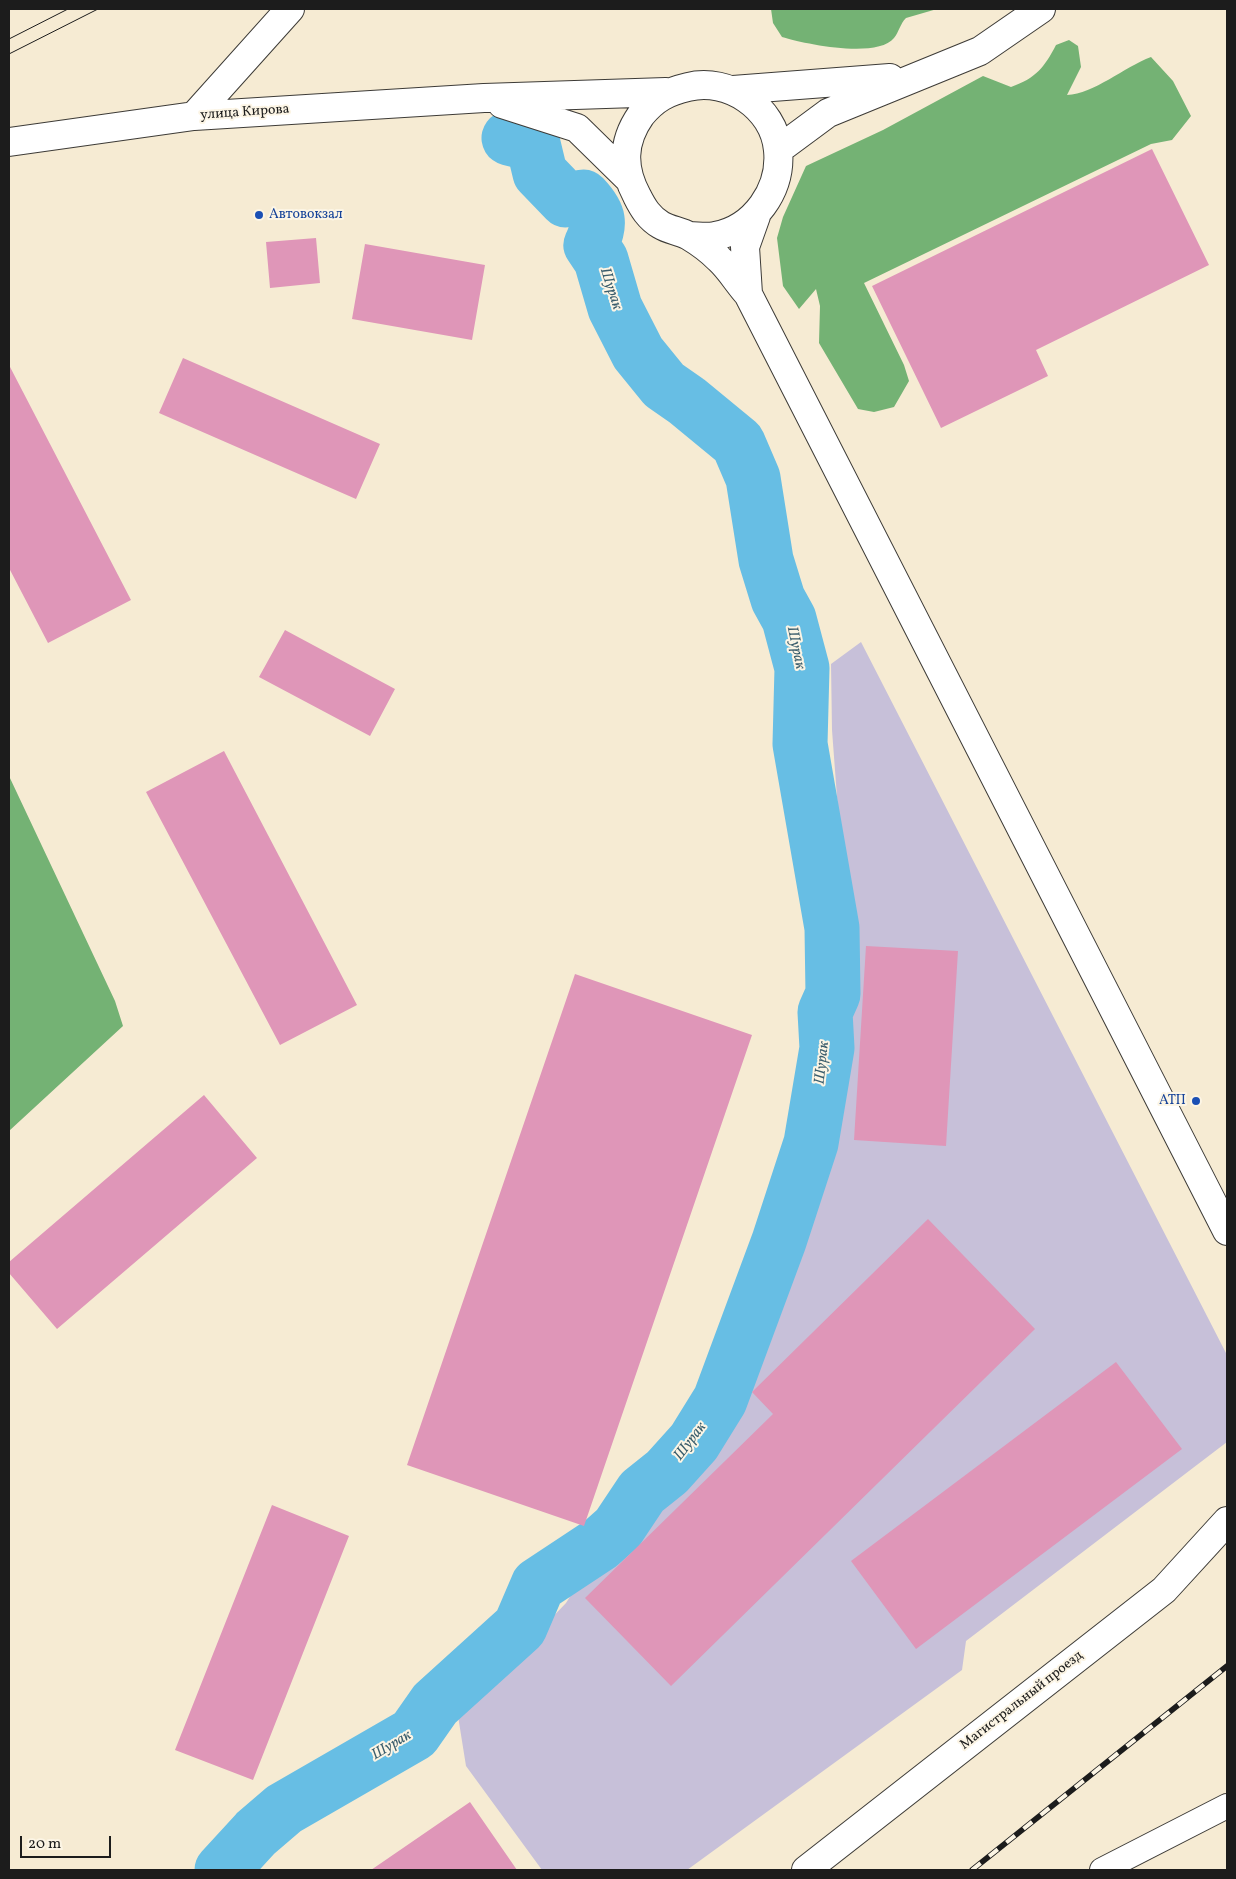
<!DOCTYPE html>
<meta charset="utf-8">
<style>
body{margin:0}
#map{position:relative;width:1236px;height:1879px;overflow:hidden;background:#f6ebd3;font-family:Vollkorn,serif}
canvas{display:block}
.frame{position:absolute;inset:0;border:10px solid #1c1c1c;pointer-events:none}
.scale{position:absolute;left:20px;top:1836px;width:91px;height:22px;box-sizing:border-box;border:2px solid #1c1c1c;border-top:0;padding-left:6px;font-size:15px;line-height:18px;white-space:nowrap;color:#1c1c1c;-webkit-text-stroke:4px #fcf5e5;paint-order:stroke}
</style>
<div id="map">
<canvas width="1236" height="1879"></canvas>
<div class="frame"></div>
<div class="scale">20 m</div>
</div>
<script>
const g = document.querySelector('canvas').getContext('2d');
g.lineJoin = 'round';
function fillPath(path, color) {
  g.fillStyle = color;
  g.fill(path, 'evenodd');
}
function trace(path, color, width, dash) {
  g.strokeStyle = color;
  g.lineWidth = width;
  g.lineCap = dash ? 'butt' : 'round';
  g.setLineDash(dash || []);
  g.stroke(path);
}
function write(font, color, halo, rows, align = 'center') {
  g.font = font + ' Vollkorn,serif';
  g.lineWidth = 4;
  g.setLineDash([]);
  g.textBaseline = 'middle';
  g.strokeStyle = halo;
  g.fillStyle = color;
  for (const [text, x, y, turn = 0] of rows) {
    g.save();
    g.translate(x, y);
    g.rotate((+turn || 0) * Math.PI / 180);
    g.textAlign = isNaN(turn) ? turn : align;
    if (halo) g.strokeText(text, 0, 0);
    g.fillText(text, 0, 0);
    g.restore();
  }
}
const industrial = new Path2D(`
 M861 642 1227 1355V1442L966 1641 962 1670 687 1870H542L466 1766 458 1716 566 1603 589 1566 687 1469 720 1424 748 1355 813 1179 842 1019 844 891 832 730 831 664Z`);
const forest = new Path2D(`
 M771 9H937L906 18C900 24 899 32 894 38 877 59 805 44 782 37L773 23Z
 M1069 40 1078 46 1081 67 1067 95C1094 94 1124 67 1151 57L1173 81 1191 116 1172 140 1151 144 864 283 904 365 909 381 894 407 874 412 858 409 819 343 820 306 816 289 799 309 783 286 777 238 783 217 806 166 883 130 983 76 1011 87C1036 78 1044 68 1056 45Z
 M9 776 115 1001 123 1026 9 1131Z`);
const river = new Path2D(`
 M222 1870 256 1833 284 1809 414 1734 435 1704 520 1627 538 1585 600 1544 618 1528 642 1492 667 1472 694 1442 720 1400 779 1241 811 1143 827 1048 825 1012 833 994 832 928 800 744 802 668 789 619 778 599 766 560 753 478 738 443 687 401 664 385 638 353 615 308 601 260 591 245C601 223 600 215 583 197L566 200 540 173 533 144 509 138`);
const building = new Path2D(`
 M1152 149 1209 265 1036 350 1048 376 941 428 872 286Z
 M316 238 320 283 270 288 266 242Z
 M365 244 485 265 472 340 352 319Z
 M183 358 380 444 356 499 159 413Z
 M9 365 131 600 48 643 9 568Z
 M285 630 395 689 370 736 259 677Z
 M224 751 357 1005 280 1045 146 792Z
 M866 946 958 951 946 1146 854 1140Z
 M575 974 752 1035 584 1526 407 1465Z
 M204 1095 257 1158 57 1329 9 1273V1262Z
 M928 1219 1035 1329 671 1686 585 1598 773 1414 752 1392Z
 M1116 1362 1182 1449 916 1649 851 1561Z
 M272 1505 349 1536 253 1780 175 1750Z
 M470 1802 517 1870H371Z`);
const street = new Path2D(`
 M1102 1870 1227 1806`);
const secondary = new Path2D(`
 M733 90 890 78
 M502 104 577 128 628 178
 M194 116 290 9
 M9 142 194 116 484 98 666 92
 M778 150 828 113 980 51 1041 9
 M689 236C697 236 707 238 715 236 754 229 782 190 778 150 774 107 728 77 688 87 667 92 655 98 641 115 622 142 622 168 637 196 643 208 649 218 661 225 669 230 680 231 689 236 699 242 711 251 719 259 730 269 738 283 748 294L1227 1231
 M748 294 745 247 756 216
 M806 1870 1164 1590 1227 1521`);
const tram = new Path2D(`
 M9 39 68 9
 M9 54 98 9`);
const rail = new Path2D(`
 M972 1870 1227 1666`);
const markers = [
 [259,215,5,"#1a4fb4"],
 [1196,1101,5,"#1a4fb4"]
];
const streetNames = [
 ["улица Кирова",245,113,-4],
 ["Магистральный проезд",1022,1701,-38]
];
const transitNames = [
 ["Автовокзал",269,215],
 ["АТП",1186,1101,"right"]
];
const waterNames = [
 ["Шурак",610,289,72],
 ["Шурак",795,648,78],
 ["Шурак",823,1063,-84],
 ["Шурак",691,1442,-53],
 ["Шурак",392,1746,-31]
];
fillPath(industrial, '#c7c0d9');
fillPath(forest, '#74b274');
trace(river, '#67bee4', 55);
fillPath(building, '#df96b8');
trace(street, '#3d3b37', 26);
trace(secondary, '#3d3b37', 30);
trace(street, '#fff', 24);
trace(secondary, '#fff', 28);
trace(tram, '#1c1c1c', 1);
trace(rail, '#1c1c1c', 5.5);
trace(rail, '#fcf5e5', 4, [11]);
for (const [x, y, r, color] of markers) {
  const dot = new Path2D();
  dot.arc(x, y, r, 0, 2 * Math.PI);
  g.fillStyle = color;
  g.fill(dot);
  trace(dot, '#fcf5e5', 2);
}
write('14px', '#1c1c1c', '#fcf5e5', streetNames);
write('14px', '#164399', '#fcf5e5', transitNames, 'left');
write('italic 15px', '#3a5d6c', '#fcf5e5', waterNames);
</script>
